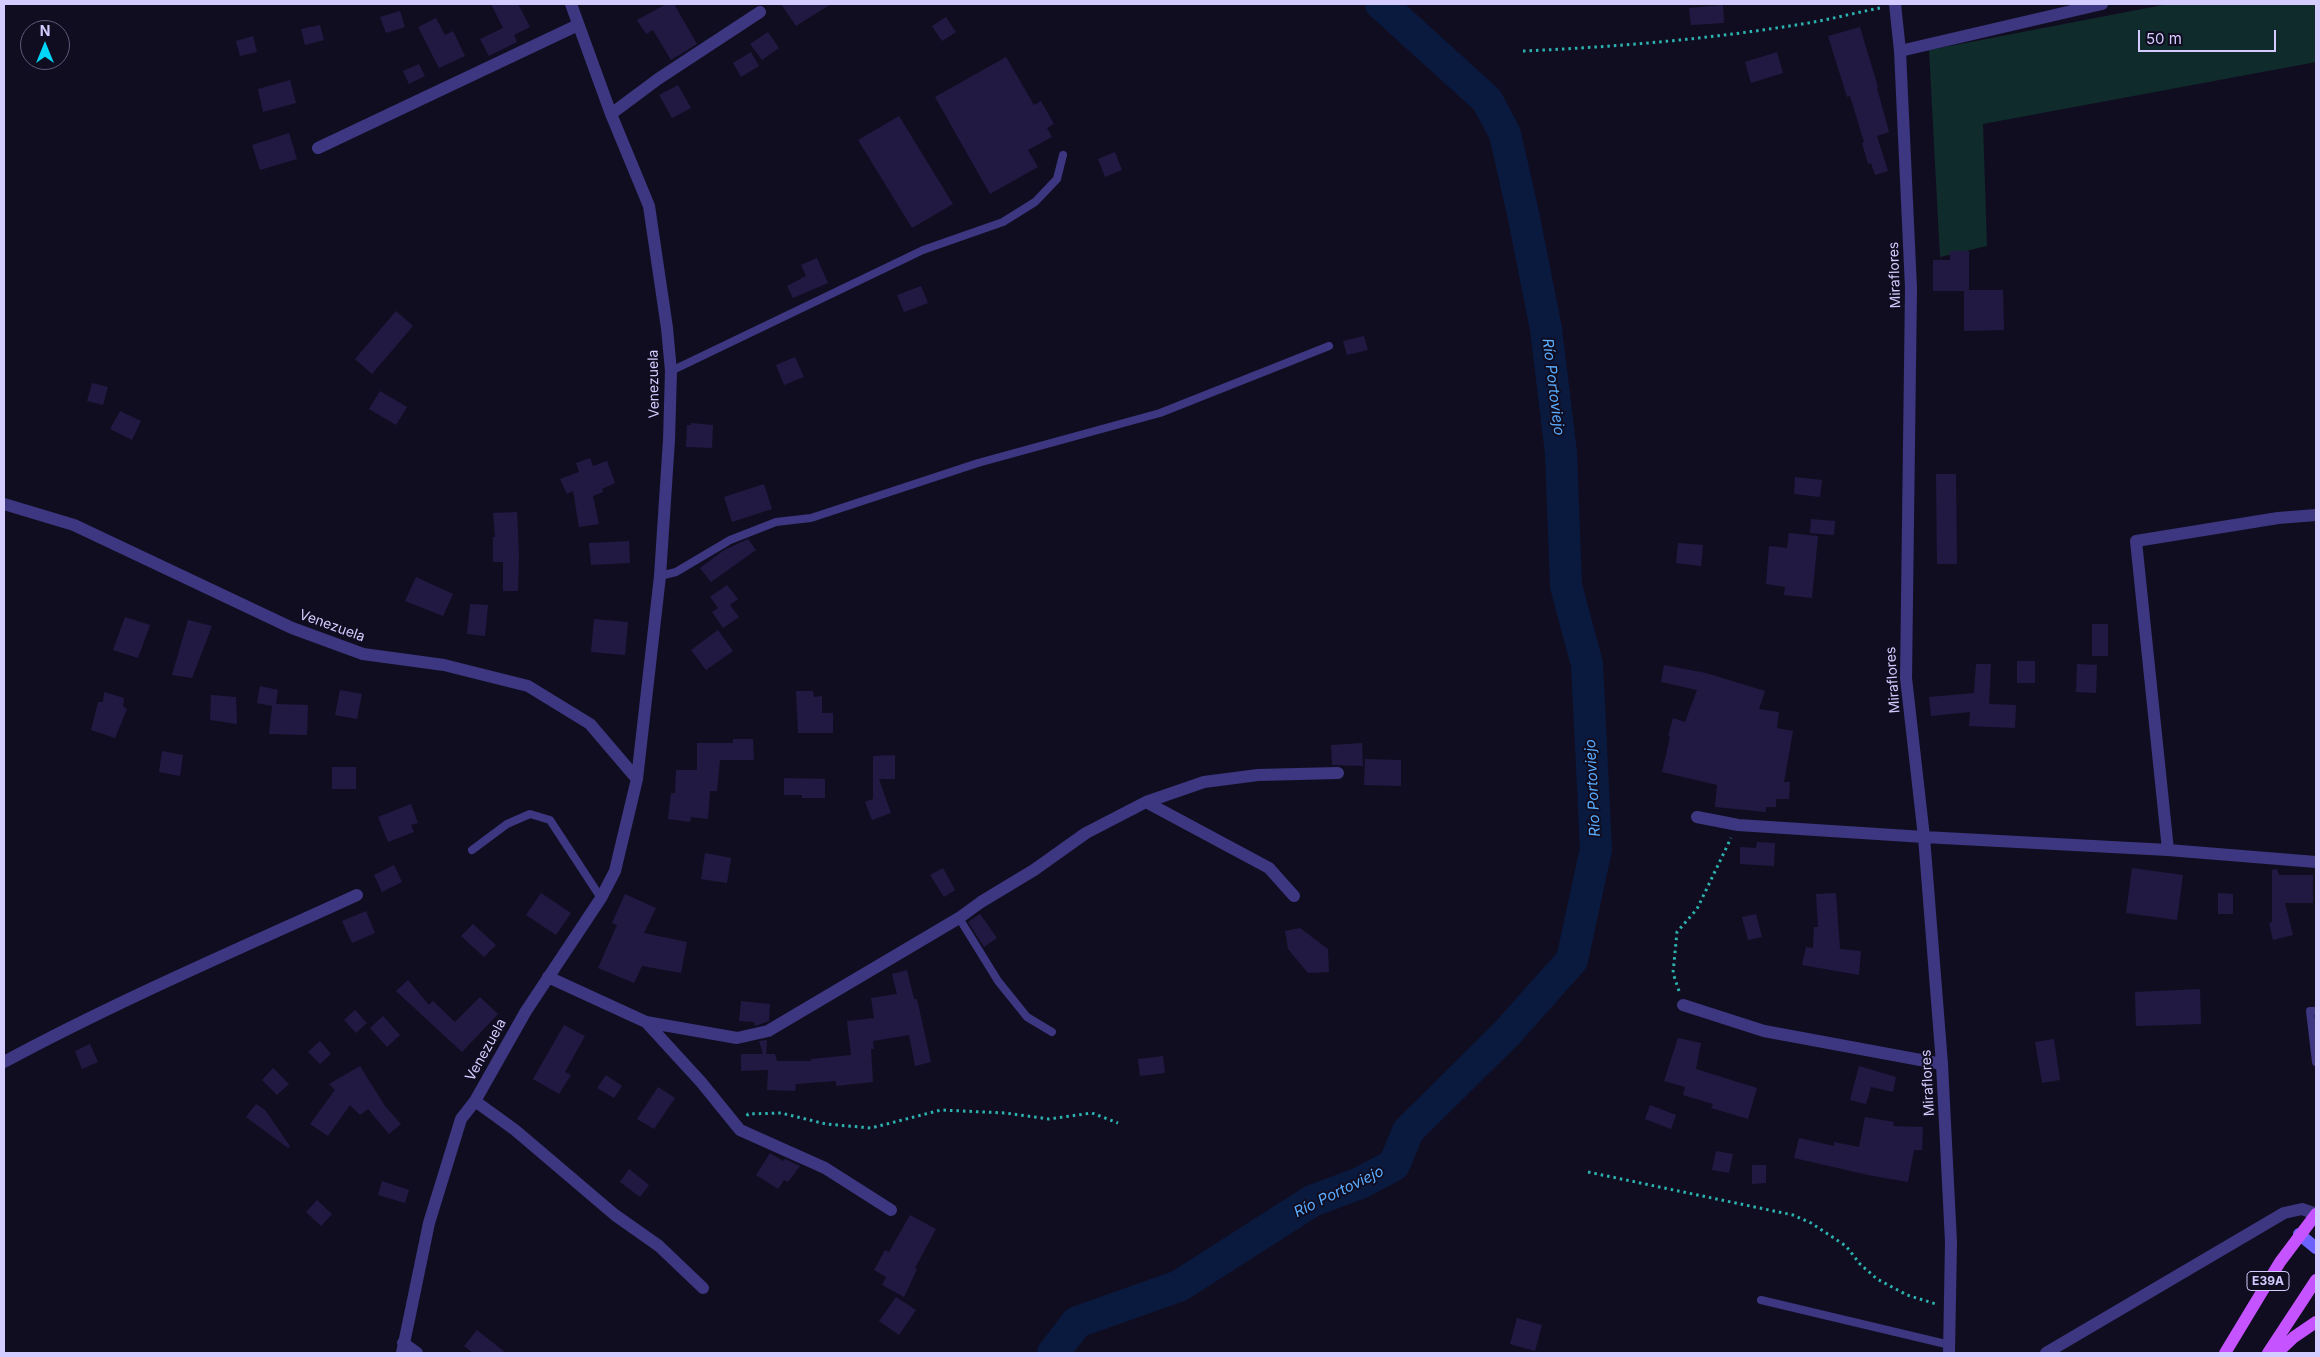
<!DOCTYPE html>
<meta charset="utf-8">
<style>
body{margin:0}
#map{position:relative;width:2320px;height:1357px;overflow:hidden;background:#110d21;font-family:Inter,sans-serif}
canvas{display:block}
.frame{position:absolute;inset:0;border:5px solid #d4ccff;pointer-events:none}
.north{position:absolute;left:20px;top:20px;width:50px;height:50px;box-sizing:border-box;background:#110d21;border:1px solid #5f597a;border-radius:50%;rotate:0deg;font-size:14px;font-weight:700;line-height:20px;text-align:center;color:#d4ccff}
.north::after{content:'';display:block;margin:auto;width:18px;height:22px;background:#00d6f7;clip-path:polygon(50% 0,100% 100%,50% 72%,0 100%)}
.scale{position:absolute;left:2138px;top:30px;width:138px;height:22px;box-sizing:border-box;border:2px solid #d4ccff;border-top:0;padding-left:6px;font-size:15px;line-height:18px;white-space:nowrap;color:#d4ccff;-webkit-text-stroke:4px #110d21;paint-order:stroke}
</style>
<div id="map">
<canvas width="2320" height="1357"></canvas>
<div class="frame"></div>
<div class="north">N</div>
<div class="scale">50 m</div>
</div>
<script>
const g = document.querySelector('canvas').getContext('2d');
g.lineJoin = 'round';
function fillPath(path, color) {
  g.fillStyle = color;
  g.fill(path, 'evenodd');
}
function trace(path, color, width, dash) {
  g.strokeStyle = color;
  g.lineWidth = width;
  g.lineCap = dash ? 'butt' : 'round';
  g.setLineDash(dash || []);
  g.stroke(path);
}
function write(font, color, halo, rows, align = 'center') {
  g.font = font + ' Inter,sans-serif';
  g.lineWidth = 4;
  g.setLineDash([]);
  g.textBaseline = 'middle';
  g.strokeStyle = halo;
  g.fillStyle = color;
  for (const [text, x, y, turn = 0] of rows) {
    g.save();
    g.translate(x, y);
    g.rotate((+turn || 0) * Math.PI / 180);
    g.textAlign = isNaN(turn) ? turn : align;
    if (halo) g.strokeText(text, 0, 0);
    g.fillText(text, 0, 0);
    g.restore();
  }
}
const green = new Path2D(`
 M2168 4H2316V62L1983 124 1987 246 1940 257 1929 50Z`);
const river = new Path2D(`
 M1053 1353 1077 1322 1179 1286 1312 1201 1360 1183 1394 1165 1408 1131 1507 1033 1572 960 1596 849 1587 664 1566 586 1561 453 1546 329 1524 218 1505 134 1487 100 1381 4`);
const building = new Path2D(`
 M491 4H518L530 27 514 35 517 42 489 56 480 39 503 28Z
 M666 4H674L697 44 671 60 653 30 646 34 637 20Z
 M781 4H831L796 26Z
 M1723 5 1724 23 1691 25 1689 8Z
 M400 11 405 27 386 33 380 17Z
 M946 17 956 32 942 41 932 26Z
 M436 18 445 35 453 31 465 56 439 68 418 27Z
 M320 25 324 40 305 45 301 29Z
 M1860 27 1878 87 1877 88 1889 132 1877 136 1888 171 1875 175 1871 163 1868 164 1862 143 1864 142 1850 96 1847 97 1828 36Z
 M768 32 779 48 762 60 750 44Z
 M253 36 257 52 240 56 236 41Z
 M751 52 759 66 741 77 733 63Z
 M1777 52 1783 73 1751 83 1745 62Z
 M1006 57 1034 105 1041 101 1054 124 1047 128 1052 137 1028 150 1038 167 990 194 935 97Z
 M419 64 425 76 409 84 403 71Z
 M290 80 296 103 263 112 258 89Z
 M678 85 691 108 672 118 659 95Z
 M899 116 953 204 912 228 858 140Z
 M289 133 297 159 260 170 252 145Z
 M1115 152 1122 170 1105 177 1098 159Z
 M1950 251H1969V290H2003L2004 330 1964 331V291H1933V260H1950Z
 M817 258 828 283 793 298 787 286 806 276 801 265Z
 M921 286 928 303 904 312 897 295Z
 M396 311 413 326 372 374 355 359Z
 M1364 336 1368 350 1347 355 1343 341Z
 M795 357 804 377 784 385 776 365Z
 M92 383 108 387 103 405 87 401Z
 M380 391 407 407 396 425 369 409Z
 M120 411 141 421 132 440 110 429Z
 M691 423 713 425 712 448 686 447 687 425H691Z
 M590 458 593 466 607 461 615 483 602 489 603 492 593 496 599 524 579 527 573 491 567 494 560 479 579 472 576 463Z
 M1936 474H1956L1957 564H1937Z
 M1795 477 1822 480 1820 497 1794 494Z
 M764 484 772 509 732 522 724 497Z
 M517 512 519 555 518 591H503V562H493V537H495L493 513Z
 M1811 519 1835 521 1834 535 1810 533Z
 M1789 533 1818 536 1812 598 1784 595 1785 587 1766 584 1769 546 1787 548Z
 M748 539 756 550 711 582 700 568 724 550Z
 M629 541 630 563 591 565 589 543Z
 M1678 543 1703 545 1701 566 1676 563Z
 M416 577 453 594 443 616 405 601Z
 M727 585 738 599 730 605 739 617 723 628 712 612 718 608 710 597Z
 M470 604 488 605 485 636 467 634Z
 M125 617 150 625 138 658 113 650Z
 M594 619 628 622 625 655 591 652Z
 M188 620 212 626 192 678 172 675Z
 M2092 624H2108V656H2092Z
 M718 630 733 651 706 670 691 650Z
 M2017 661H2035V683H2017Z
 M1976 664H1991L1989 704 2016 705 2015 728 1969 726 1970 712 1931 716 1929 697 1974 693Z
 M2077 664 2097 665 2096 693 2076 692Z
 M1664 665 1706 673 1765 691 1759 709 1779 712 1777 728 1793 731 1784 782H1790L1789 799H1776V807H1766V812L1715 807 1717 785 1662 772 1670 737 1668 736 1673 718 1685 722 1697 690 1661 682Z
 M260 686 278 690 276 704 308 705 307 735 269 734 272 706 257 703Z
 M340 690 362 694 357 719 335 715Z
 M796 691H813L814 697 822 696V713H833V733H798Z
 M104 692 124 698 123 706 127 709 115 738 91 730 98 702H103Z
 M211 695 236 697 237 724 210 720Z
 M733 739H753L754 760H720L717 791H710L708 819 691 817 690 822 668 819 671 793H675L676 770H697V743H733Z
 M1362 743 1363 766 1332 765 1331 745Z
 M162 751 183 755 180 776 159 772Z
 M895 755V779H879L891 813 872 820 865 802 873 799V756Z
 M1365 759 1401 760V786L1364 785Z
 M332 767H356V789H332Z
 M784 778 825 779V798H802V795H784Z
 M411 804 418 823 411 825 414 832 388 842 378 817Z
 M1757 842 1775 843 1774 866 1740 864V847L1756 848Z
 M705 853 731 858 727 883 701 879Z
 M394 865 402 882 382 892 374 875Z
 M943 868 955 890 944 897 930 875Z
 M2132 868 2183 875 2177 920 2126 913Z
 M2277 869 2279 875H2313V903H2285L2293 935 2273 940 2269 923 2272 922V870Z
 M541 893 571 913 556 935 526 915Z
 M1836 893 1840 949 1861 951 1859 975 1802 965 1806 947 1813 948 1814 927H1818L1816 894Z
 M2218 893 2233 894V914H2218Z
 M625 894 656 908 644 933 687 942 681 973 642 966 634 983 598 968 617 925 612 923Z
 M366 911 375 933 352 943 342 921Z
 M980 914 997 938 984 947 968 922Z
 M1756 914 1762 937 1748 940 1742 917Z
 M473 924 496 945 484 957 461 936Z
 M1300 928 1328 949 1329 972 1308 973 1288 949 1285 931Z
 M907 970 914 999H917L931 1062 915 1066 909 1035 873 1041 874 1049H871L873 1082 836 1086V1081L796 1084 795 1091 767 1090 768 1070 741 1071V1054H763L759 1041 767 1040 766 1054H775L777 1061H811V1059L851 1055 847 1021 874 1018 871 998 897 994 892 974Z
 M408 980 429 1005 433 1001 455 1022 480 997 498 1014 462 1052 396 991Z
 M2200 989 2201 1024 2136 1026 2135 992Z
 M741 1001 770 1004 769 1021 755 1026 754 1022 739 1021Z
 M355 1010 367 1023 356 1033 344 1020Z
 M383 1016 400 1035 387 1047 370 1028Z
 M564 1025 585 1036 565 1072 571 1075 559 1094 533 1079Z
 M1678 1038 1701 1043 1696 1069 1757 1088 1748 1119 1711 1108 1713 1104 1683 1095 1685 1087 1664 1081Z
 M2054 1039 2060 1080 2042 1083 2035 1042Z
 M320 1041 331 1054 320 1064 308 1052Z
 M90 1044 98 1062 82 1069 75 1051Z
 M1163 1056 1165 1073 1140 1076 1138 1059Z
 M360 1066 385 1106 401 1124 389 1134 368 1109 360 1115 350 1105 328 1136 310 1124 335 1090 329 1084Z
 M1859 1066 1896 1077 1893 1092 1871 1087 1866 1104 1850 1100Z
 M273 1068 289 1084 277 1095 262 1080Z
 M606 1075 622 1086 614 1098 597 1088Z
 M658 1087 675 1098 654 1129 637 1119Z
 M256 1104 265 1110 290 1146 288 1148 246 1117Z
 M1650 1105 1676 1115 1671 1129 1645 1119Z
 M1865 1117 1894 1122 1893 1126 1923 1127 1922 1150H1914L1908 1182 1868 1175 1794 1158 1799 1138 1834 1146V1142L1859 1147Z
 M1716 1151 1733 1154 1729 1173 1712 1170Z
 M770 1153 783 1161 785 1159 800 1166 788 1182 784 1180 778 1189 756 1175Z
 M1752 1165H1766V1183L1752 1184Z
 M629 1169 649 1185 640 1197 620 1182Z
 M382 1181 409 1190 405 1203 378 1195Z
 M317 1200 332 1214 321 1226 306 1212Z
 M910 1215 936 1229 915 1268 917 1269 904 1297 882 1285 886 1277 874 1270 885 1250 889 1252Z
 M896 1297 916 1310 899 1335 879 1321Z
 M1517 1318 1542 1325 1535 1351 1510 1344Z
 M477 1330 506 1353H473L464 1346Z`);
const path = new Path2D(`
 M1523 51C1616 47 1710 39 1802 24 1828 20 1854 13 1880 8
 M1679 991 1673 973 1677 932 1697 909 1731 838
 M747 1116 748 1114 781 1113 826 1124 871 1128 941 1110 1005 1113 1049 1119 1092 1113 1118 1123
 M1588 1172 1793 1215 1811 1223 1846 1246 1860 1264 1877 1279 1907 1295 1936 1304`);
const lane = new Path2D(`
 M671 371 923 250 1003 222 1035 202 1057 179 1063 155
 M660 576 676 572 730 540 776 522 811 518 978 463 1160 413 1329 346
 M472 850 507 824 530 814 550 820 601 898
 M959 918 998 981 1027 1017 1052 1032
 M2316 1011H2310L2316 1062
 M1761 1300 1950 1345`);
const street = new Path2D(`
 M1895 4 1900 51 1911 288 1906 678 1924 837 1942 1064 1951 1242 1949 1353
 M1900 51 2102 4
 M611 114 658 79 760 12
 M318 148 578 25
 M4 504 74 525 292 628 363 654 444 665 528 686 590 724 637 779
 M1146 802 1269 868 1294 896
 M1697 817 1738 825 1924 837 2168 850 2316 862
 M2168 850 2136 541 2278 518 2316 515
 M548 977 646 1022 737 1038 768 1031 959 918 981 902 1034 870 1086 833 1146 802 1204 782 1258 775 1338 773
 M1683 1005 1764 1031 1942 1064
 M646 1022 701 1082 740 1130 825 1168 891 1210
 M4 1062C119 1000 239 949 357 895
 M475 1101 515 1130 615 1215 659 1246 703 1288
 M403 1343 417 1353
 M402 1353 429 1223 461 1119 475 1101 526 1011 601 898 615 871 637 779 660 576 669 440 671 371 667 328 649 206 611 114 571 4
 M2046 1353 2284 1213 2302 1209 2316 1214`);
const secondary = new Path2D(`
 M2299 1234 2316 1248`);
const primary = new Path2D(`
 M2225 1353 2280 1262 2316 1214
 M2268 1353 2316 1280
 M2277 1353 2294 1337 2316 1322`);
const shields = [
 [2268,1281,42]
];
const shieldNames = [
 ["E39A",2268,1281]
];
const streetNames = [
 ["Miraflores",1895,275,-92],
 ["Venezuela",654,384,-91],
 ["Venezuela",332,626,20],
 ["Miraflores",1893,680,-94],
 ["Venezuela",486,1050,-61],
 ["Miraflores",1928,1083,-93]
];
const waterNames = [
 ["Río Portoviejo",1553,387,83],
 ["Río Portoviejo",1593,788,-93],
 ["Río Portoviejo",1339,1192,-26]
];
fillPath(green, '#102b2b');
trace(river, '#091a3e', 32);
fillPath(building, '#221942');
trace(path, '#2cb3af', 3, [2.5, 4]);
trace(lane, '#3c3780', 8);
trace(street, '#3c3780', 12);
trace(secondary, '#6c63ff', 12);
trace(primary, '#c553ff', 12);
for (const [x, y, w] of shields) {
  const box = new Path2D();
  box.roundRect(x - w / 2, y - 9.5, w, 19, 4);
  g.fillStyle = '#110d21';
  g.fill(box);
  trace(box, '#d4ccff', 1);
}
write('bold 12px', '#d4ccff', null, shieldNames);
write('14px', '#d4ccff', '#110d21', streetNames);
write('italic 15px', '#5aadff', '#110d21', waterNames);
</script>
